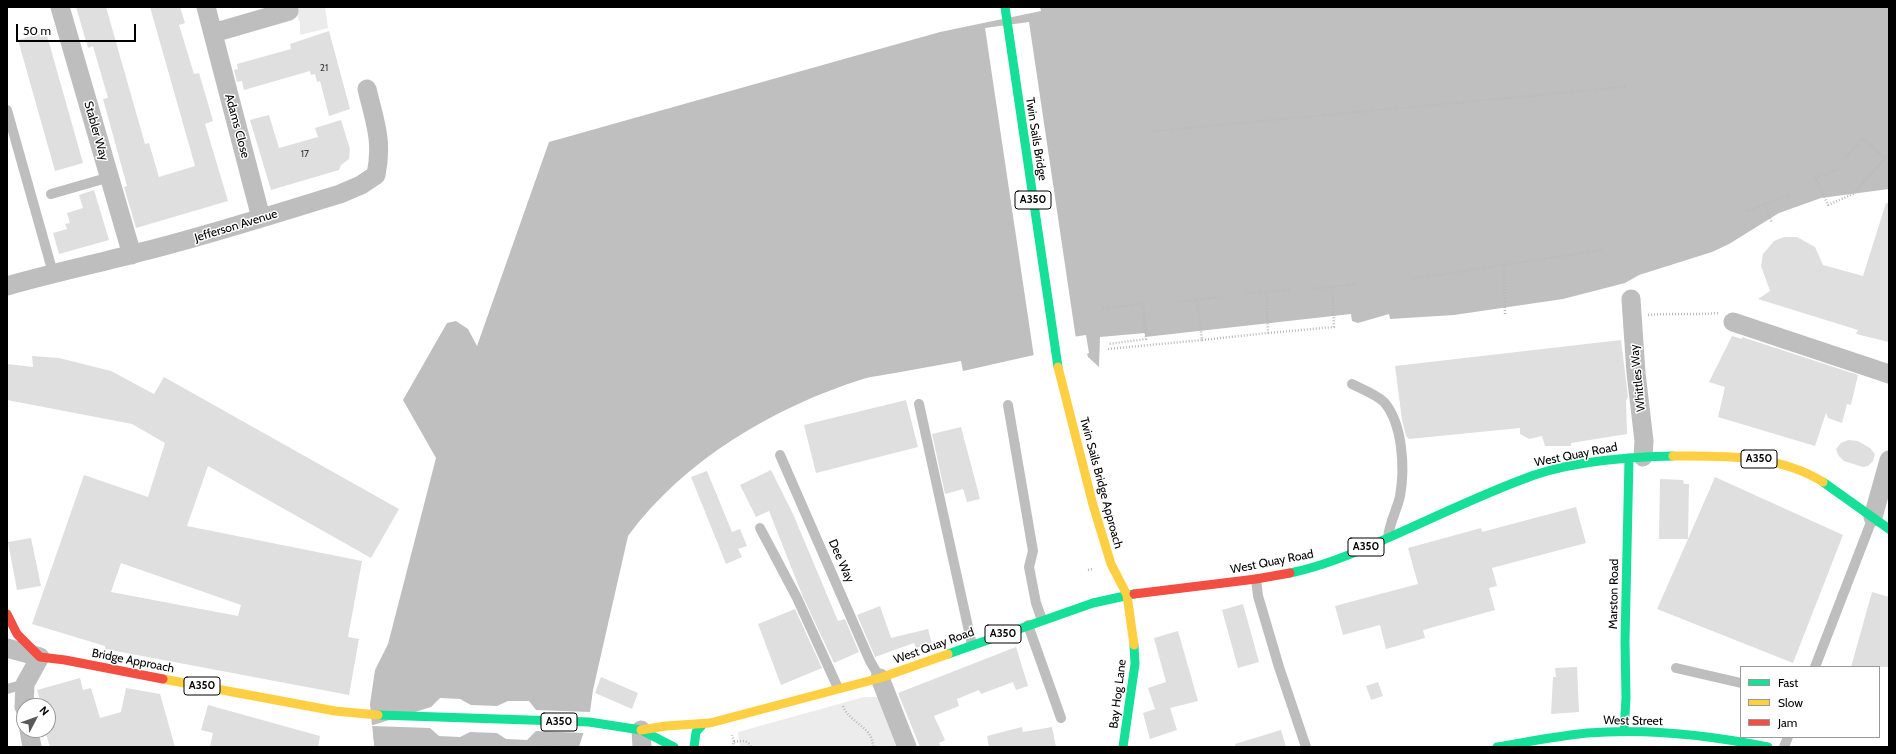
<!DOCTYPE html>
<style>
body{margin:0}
#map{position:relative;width:1896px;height:754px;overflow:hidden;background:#fff;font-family:Cabin,sans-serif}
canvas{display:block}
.frame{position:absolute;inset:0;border:8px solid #000;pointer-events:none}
.legend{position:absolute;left:1740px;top:666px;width:140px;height:72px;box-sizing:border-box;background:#fff;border:1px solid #999;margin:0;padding:5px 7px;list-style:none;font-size:12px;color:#000}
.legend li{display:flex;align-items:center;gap:8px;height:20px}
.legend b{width:20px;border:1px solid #999}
.north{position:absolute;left:16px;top:698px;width:40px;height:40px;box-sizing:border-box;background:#fff;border:1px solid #999;border-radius:50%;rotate:49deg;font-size:11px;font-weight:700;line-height:16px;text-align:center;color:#000}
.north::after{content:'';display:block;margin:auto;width:14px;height:18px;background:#595959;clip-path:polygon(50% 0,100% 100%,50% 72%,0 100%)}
.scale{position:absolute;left:16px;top:24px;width:120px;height:18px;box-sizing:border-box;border:2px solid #000;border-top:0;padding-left:5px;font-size:12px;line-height:14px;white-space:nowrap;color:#000;-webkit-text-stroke:3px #fff;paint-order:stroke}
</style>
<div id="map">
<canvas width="1896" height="754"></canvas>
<div class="frame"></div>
<ul class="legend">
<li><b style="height:5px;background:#16e098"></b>Fast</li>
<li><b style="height:5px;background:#ffcf43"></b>Slow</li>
<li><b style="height:5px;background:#f24e42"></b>Jam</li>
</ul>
<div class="north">N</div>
<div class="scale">50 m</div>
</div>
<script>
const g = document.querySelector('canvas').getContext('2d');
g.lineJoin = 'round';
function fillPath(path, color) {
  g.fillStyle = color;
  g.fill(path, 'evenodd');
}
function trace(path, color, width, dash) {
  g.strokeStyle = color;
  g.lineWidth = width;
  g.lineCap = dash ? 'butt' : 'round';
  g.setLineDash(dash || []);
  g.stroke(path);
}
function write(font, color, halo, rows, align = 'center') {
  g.font = font + ' Cabin,sans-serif';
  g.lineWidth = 3;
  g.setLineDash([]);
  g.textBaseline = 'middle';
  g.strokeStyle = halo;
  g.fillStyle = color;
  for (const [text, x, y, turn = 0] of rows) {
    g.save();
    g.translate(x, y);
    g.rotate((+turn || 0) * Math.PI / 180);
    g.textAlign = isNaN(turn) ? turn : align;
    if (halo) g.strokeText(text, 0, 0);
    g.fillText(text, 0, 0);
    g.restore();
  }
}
const green = new Path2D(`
 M295 7H325L328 28 300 35V24Z
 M864 697H878L898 747H740L738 732Z`);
const water = new Path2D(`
 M1040 7H1889V189L1821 198 1779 213 1729 244 1712 252 1639 275 1625 283 1563 299 1454 315 1390 319 1389 314 1358 323 1352 321 1351 314 1145 337V333L1100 337 1099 367 1088 357 1087 354 1089 353 1086 335 1038 342 1034 355 963 371 961 361C939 365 917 369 895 373 885 375 873 376 863 379 774 407 684 460 628 536L593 690 590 712 579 747H374L370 704 375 670 388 644 436 458 403 400 447 323 456 321 468 329 477 346 549 142 940 32 1041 11Z`);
const pier = new Path2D(`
 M1029 22 1076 339 1039 344 1034 357 985 28Z
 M440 698 460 699 471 705 497 706 508 701H529L536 710 590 712 584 733 536 731 527 740 506 739 497 733 470 732 460 737 439 736 430 728 372 726 374 747H372L370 726 431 707Z`);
const building = new Path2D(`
 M76 7H106L145 144 149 143 159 177 195 166 150 7H180L185 23 179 25 194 74 199 73 213 121 205 124 228 201 136 228 124 187 127 186 103 99 108 98 93 46 88 48Z
 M329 31 350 109 329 116 320 81 317 82 315 74 311 75 310 71 244 90 242 81 237 82 234 70 238 69 237 64 291 49 290 44Z
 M46 32 83 163 55 171 18 40Z
 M269 115 279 148 318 137 315 128 341 120 350 149 349 159 341 165 339 170 271 190 250 120Z
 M94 190 109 240 59 254 53 233 67 229 65 224 70 223 67 213 83 208 79 195Z
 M1886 203H1889V342L1856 334 1858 330 1758 299 1770 291 1761 266 1763 254 1774 241 1784 237H1797L1815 247 1823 265 1863 276Z
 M1732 336 1742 339V337L1858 375 1851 405 1847 404 1842 423 1828 418 1826 413 1815 446 1718 417 1725 387 1709 382Z
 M1621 340 1628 397 1626 400 1627 434 1571 443V446H1545L1542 436 1529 439 1520 434V428L1409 439 1406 436 1402 420 1395 366Z
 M32 356 59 358 111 371 154 394 164 377 399 509 371 558 208 466 187 526 362 561 348 637 359 639 349 695 105 649V646L32 624 84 475 148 497 165 443 132 424 7 400V364L33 367ZM121 563 241 605 238 616 111 592Z
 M906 400 918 447 816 473 804 425Z
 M961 427 980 499 967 502 963 489 945 494 932 434Z
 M1848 440 1858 441 1870 448 1875 454 1873 461 1868 466 1863 467 1844 461 1838 455 1836 449 1841 443Z
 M771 470 793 514 838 621 845 619 859 652 834 663 803 597 769 511 756 517 740 485Z
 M707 471 732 532 740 529 747 546 738 549 742 557 726 564 691 477Z
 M1715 477 1843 535 1793 663 1657 609 1688 539H1659L1660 479 1683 480 1684 484H1689L1688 539Z
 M1576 507 1586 543 1492 568 1497 586 1489 588 1495 610 1423 630 1425 638 1386 649 1380 625 1343 635 1335 606 1418 584 1408 548 1481 528 1482 532Z
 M31 538 41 586 17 590 8 542Z
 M1872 592 1889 597V667H1851Z
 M1243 604 1259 662 1238 668 1222 610Z
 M880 606 891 638 928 629 932 644 916 648 914 643 875 657 857 615Z
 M795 609 822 668 781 685 758 624Z
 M1178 631 1198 701 1170 708 1177 730 1150 739 1143 713 1155 709 1148 688 1166 682 1154 638Z
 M1016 647 1028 686 1016 690 1013 682 981 694 979 690 957 699 959 706 934 716 945 740 939 743 941 747H920L898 693Z
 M1577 667 1579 712 1551 714 1553 677H1556L1555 668Z
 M601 677 638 693 632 709 595 693Z
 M80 678 83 690 91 688 100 718 121 712 126 688 160 694 175 747H50L46 734 48 733V706H42L37 690Z
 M1378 682 1383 696 1371 700 1366 686Z
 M208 705 320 736 318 747H210L213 733 201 730Z
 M1022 727 1023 732 1052 727 1056 747H989L987 736Z
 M1281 730 1286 747H1236L1235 744Z`);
const path = new Path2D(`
 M1155 131 1625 87
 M1845 158 1863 138 1885 158
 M1836 170 1816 178 1828 205 1853 194 1889 154
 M1764 204 1772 223
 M1747 211 1792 194
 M1504 265 1505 314
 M1411 279 1602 250
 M1313 289 1358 284
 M1246 293 1289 290
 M1176 302 1220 297
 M1103 308 1143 304 1146 339 1108 344
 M1648 315C1672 313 1695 315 1719 313
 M1268 333 1334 327 1332 287
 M1202 340 1268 333 1266 292
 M1108 349 1202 340 1197 299
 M1088 570 1094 569
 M843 706C849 723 873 726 873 747
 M734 742C742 741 747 739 751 747
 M542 746H578V747
 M732 747 734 742 732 735`);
const lane = new Path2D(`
 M7 110 53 273
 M51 194 110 177
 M1352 384C1362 389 1377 395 1384 402 1403 424 1405 469 1400 496 1397 510 1390 521 1388 537
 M919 404 972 645
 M1008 405 1033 551 1029 567 1036 603 1042 620
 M780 455 870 661 880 678
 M760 528 797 598 838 688
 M1256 579 1258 596 1279 667 1306 747
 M1028 625 1061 718
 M1815 667 1873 517
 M1676 668 1741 683
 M7 689 25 684
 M1784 747 1788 737`);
const street = new Path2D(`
 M60 7 132 255
 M206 7 261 218
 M213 33 289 11
 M7 286C49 274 91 265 133 254 203 237 271 215 340 194L361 185 376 175C383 141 375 122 367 89
 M1631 299 1636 373 1644 441 1643 457
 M1733 322 1889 374
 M1873 517 1889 460
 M7 648 40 657 25 684 24 707
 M880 678 907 747
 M29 730 32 747
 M641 730 642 747`);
const fast = new Path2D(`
 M1005 7 1058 367
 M1823 482 1889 529
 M1290 573C1325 566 1358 552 1390 537 1433 518 1476 497 1521 480 1564 462 1627 457 1673 456
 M948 654 1093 603 1134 594
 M378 715 589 722 641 730 674 747
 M1624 732 1626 698 1625 641 1629 458
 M694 747 696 732 703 724
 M1123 747 1135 664 1134 645
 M1497 747C1527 742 1557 736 1587 733 1648 728 1709 735 1768 747`);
const slow = new Path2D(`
 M1058 367 1093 505 1111 564 1127 595 1134 645
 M1673 456C1724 456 1778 454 1823 482
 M163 679 335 711 378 715
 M641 730 666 726 710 723 880 678 948 654`);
const jam = new Path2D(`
 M1134 594 1256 579 1290 573
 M7 614 17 634 40 657 65 660 163 679`);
const numberNames = [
 ["21",324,68],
 ["17",305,154]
];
const shields = [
 [1033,200,36],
 [1759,459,36],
 [1366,547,36],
 [1003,634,36],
 [202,686,36],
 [559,722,36]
];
const shieldNames = [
 ["A350",1033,200],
 ["A350",1759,459],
 ["A350",1366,547],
 ["A350",1003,634],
 ["A350",202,686],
 ["A350",559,722]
];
const streetNames = [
 ["Adams Close",237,126,75],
 ["Stabler Way",96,131,74],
 ["Twin Sails Bridge",1036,139,81],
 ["Jefferson Avenue",236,226,-17],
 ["Whittles Way",1638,378,-96],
 ["West Quay Road",1576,455,-11],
 ["Twin Sails Bridge Approach",1101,483,75],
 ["Dee Way",841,561,66],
 ["West Quay Road",1272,562,-11],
 ["Marston Road",1614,594,-89],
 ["West Quay Road",934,646,-20],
 ["Bridge Approach",133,661,11],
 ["Bay Hog Lane",1118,694,-83],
 ["West Street",1633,721,1]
];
fillPath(green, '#ececec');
fillPath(water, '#bfbfbf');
fillPath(pier, '#fff');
fillPath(building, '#dfdfdf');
trace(path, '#b9b9b9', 2.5, [1, 2]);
trace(lane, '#bebebe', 10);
trace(street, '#bebebe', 19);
trace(fast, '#16e098', 9);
trace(slow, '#ffcf43', 9);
trace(jam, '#f24e42', 9);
write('10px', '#383838', null, numberNames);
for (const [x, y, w] of shields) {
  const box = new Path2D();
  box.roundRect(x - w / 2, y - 9, w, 18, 3);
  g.fillStyle = '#fff';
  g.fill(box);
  trace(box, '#000', 1);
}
write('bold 11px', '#000', null, shieldNames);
write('12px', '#000', '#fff', streetNames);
</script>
